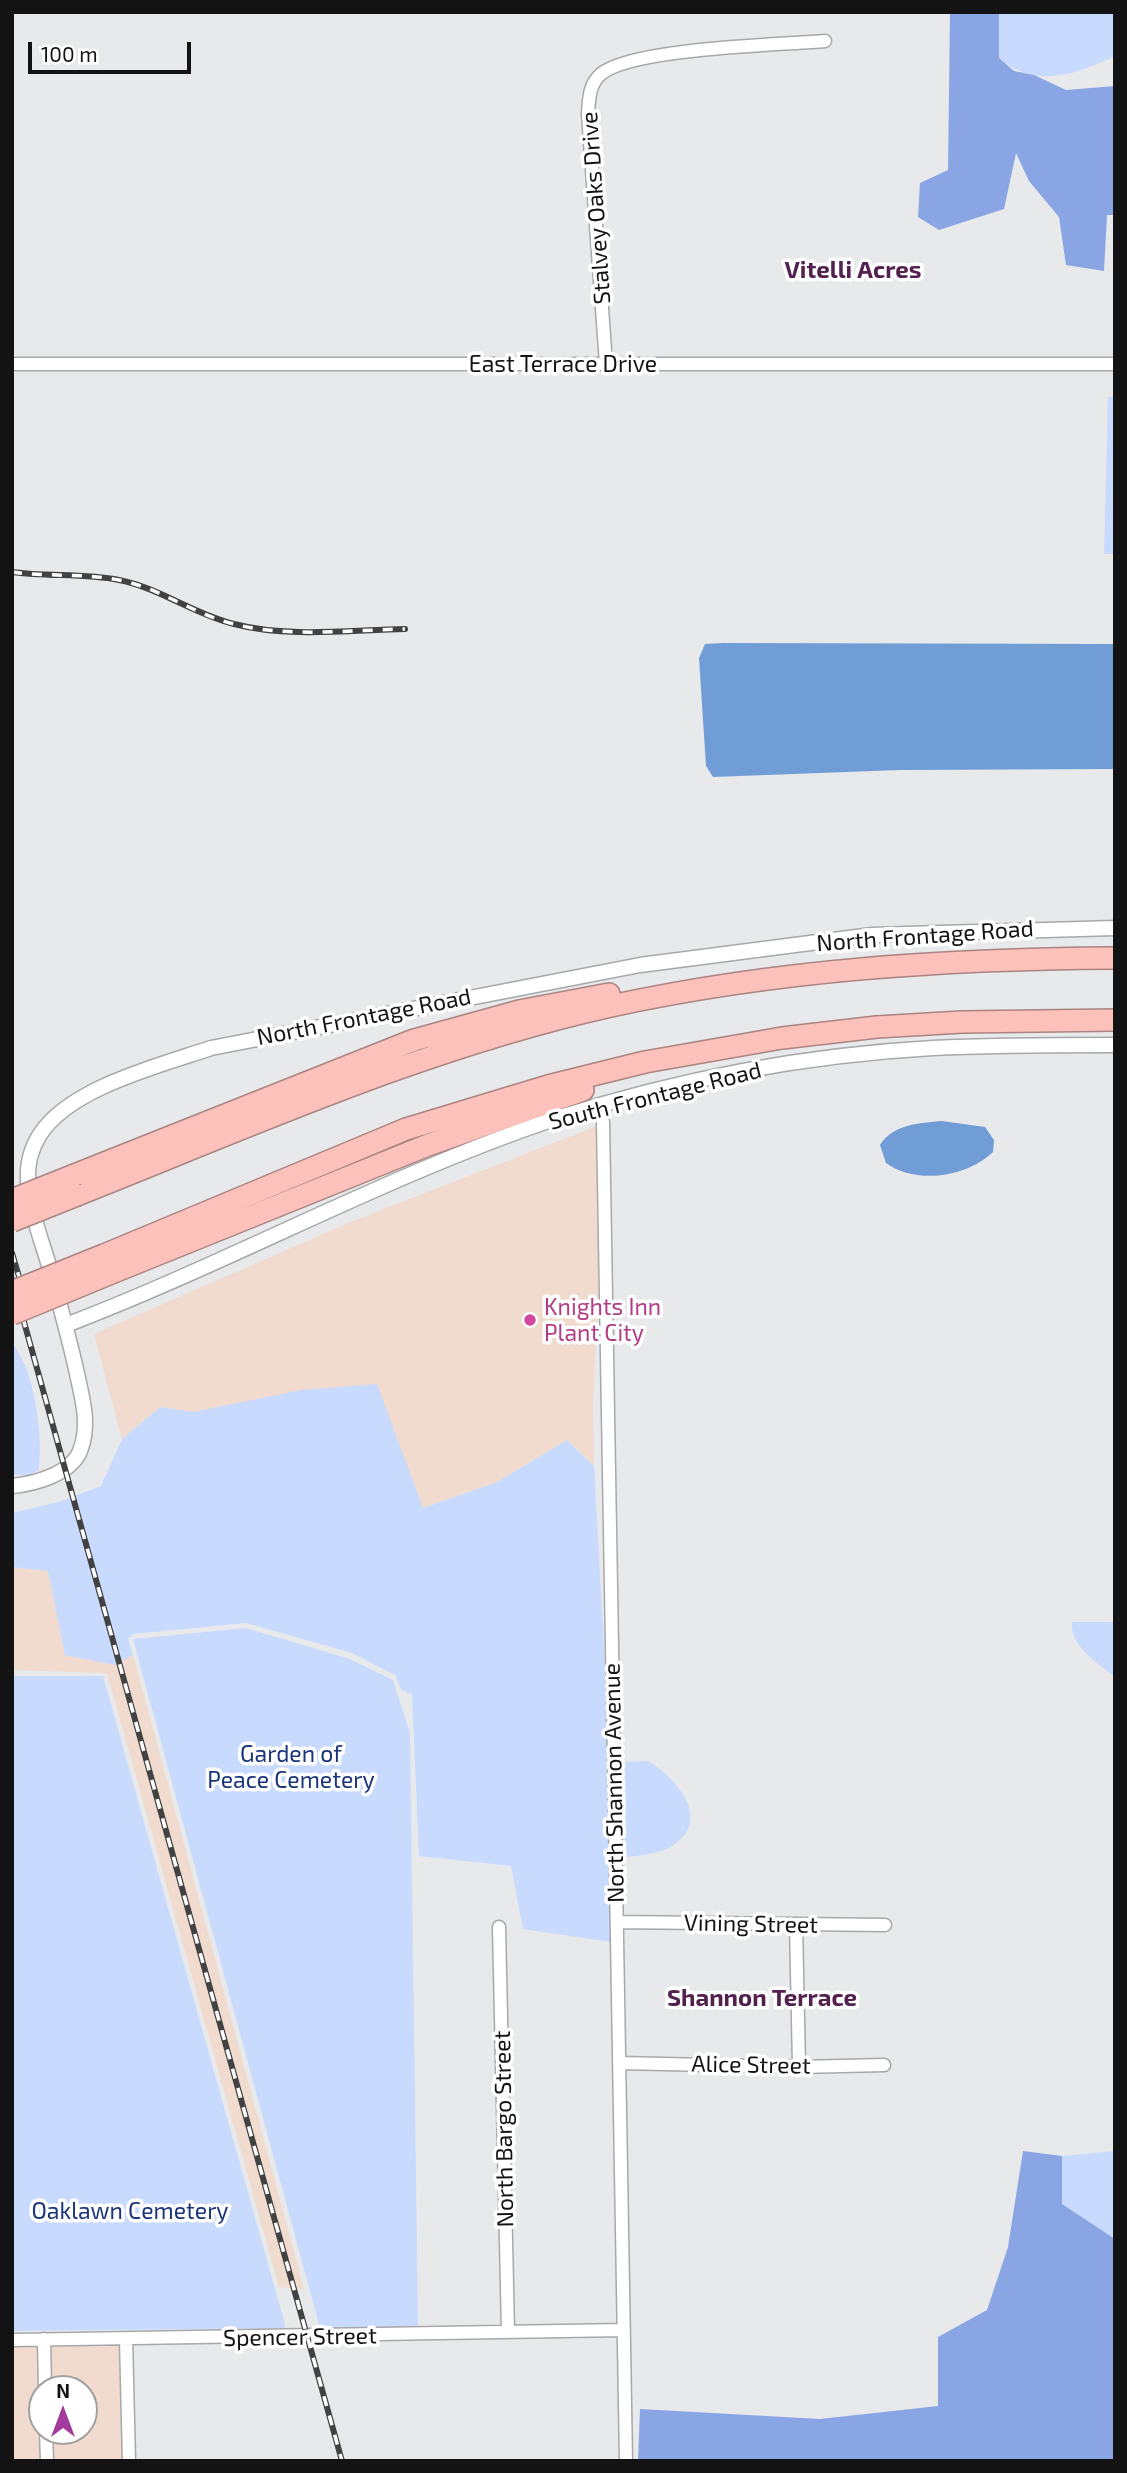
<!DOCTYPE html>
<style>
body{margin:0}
#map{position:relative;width:1127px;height:2473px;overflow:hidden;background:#e8e9eb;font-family:"Exo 2",sans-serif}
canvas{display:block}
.frame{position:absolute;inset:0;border:14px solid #131314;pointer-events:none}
.north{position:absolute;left:28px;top:2375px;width:70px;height:70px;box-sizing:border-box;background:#fff;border:2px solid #a1a1a1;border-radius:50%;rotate:0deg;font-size:19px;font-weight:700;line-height:28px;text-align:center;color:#131314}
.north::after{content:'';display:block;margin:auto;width:24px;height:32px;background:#a33b9e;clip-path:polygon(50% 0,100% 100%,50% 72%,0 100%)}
.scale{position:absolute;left:28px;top:42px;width:163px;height:32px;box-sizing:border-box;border:4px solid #131314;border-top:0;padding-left:9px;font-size:21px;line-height:24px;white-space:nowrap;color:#131314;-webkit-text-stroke:5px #fff;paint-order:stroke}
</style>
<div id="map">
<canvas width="1127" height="2473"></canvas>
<div class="frame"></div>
<div class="north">N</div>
<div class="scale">100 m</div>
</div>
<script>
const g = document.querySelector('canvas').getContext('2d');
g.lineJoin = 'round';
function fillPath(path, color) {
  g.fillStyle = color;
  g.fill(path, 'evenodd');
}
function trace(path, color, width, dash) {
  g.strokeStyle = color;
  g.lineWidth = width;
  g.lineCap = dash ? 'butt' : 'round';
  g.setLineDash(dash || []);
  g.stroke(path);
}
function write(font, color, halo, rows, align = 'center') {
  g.font = font + ' "Exo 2",sans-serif';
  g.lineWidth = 7;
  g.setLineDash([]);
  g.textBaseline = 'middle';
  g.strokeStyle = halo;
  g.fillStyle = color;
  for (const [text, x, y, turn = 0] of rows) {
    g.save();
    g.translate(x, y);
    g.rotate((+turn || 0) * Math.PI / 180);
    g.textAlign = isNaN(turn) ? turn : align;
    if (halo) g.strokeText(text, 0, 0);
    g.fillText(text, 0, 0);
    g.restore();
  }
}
const commercial = new Path2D(`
 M597 1126 599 1274 593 1405 594 1466 567 1440 497 1482 422 1508 193 1412 160 1407 122 1439 94 1334 353 1221Z
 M12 1567 48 1571 65 1655 114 1665 133 1655 304 2289 279 2287 107 1673 12 1670Z
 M12 2346H39L41 2461H12Z
 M50 2346H120L123 2461H52V2431H84V2389H51Z`);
const green = new Path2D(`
 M999 12H1115V56C1075 75 1035 89 999 58Z
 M1115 396V554H1104L1108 397Z
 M12 1343C35 1370 43 1435 39 1470L28 1476 12 1474Z
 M377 1384 423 1508 497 1482 567 1440 594 1466 606 1686 611 1942 523 1929 511 1866 419 1856 412 1694 402 1691 395 1675 352 1653 246 1623 133 1634 128 1639 133 1655 114 1665 65 1655 48 1571 12 1567V1513L59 1502 101 1486 122 1439 160 1407 193 1412 301 1390Z
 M1072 1622H1115V1677C1098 1664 1069 1645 1072 1622Z
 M246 1628 350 1659 393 1680 410 1733 418 2327 320 2328 133 1639Z
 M12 1676H103L286 2328 12 2331Z
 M648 1761C675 1777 712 1818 675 1844 660 1855 638 1855 621 1858L619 1762Z
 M1115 2151V2239L1062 2204V2156Z`);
const forest = new Path2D(`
 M950 12H999V58L1014 71 1034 75 1066 90 1115 86V215H1107L1104 271 1066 265 1059 217 1029 181 1016 153 1004 209 939 230 918 217 920 183 948 170Z
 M1023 2151 1062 2156V2204L1115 2239V2461H638L640 2409 820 2419 938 2406V2337L987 2310 1008 2247Z`);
const water = new Path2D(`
 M724 643 1115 644V769L900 770 713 777 706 766 699 658 705 644Z
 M942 1121 985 1127 994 1140 993 1152C967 1177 916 1185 886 1163L880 1145C893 1124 920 1123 942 1121Z`);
const minor = new Path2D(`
 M12 364H1115
 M606 364 588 114C589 99 589 84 601 74 632 48 780 45 825 41
 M600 1106 603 1122 626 2461
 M617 1922 885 1925
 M796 1924 799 2067
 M499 1927 508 2331
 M619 2063 799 2067 884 2065
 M44 2339 45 2389
 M126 2339 129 2461
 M12 2340 623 2330
 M46 2431 47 2461`);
const tertiary = new Path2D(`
 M66 1325C231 1262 387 1175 554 1119 675 1080 806 1055 933 1048 993 1045 1054 1045 1115 1045
 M12 1486C34 1484 71 1474 80 1451 90 1426 83 1402 78 1378 70 1341 60 1305 50 1269 42 1242 30 1211 28 1182 27 1166 31 1149 39 1136 68 1088 161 1065 211 1048L640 965 872 935 1115 928`);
const motorway = new Path2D(`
 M77 1174 414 1040 519 1011 609 994
 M77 1195C251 1126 426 1047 611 1006 777 970 945 959 1115 958
 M104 1255 406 1129 548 1086 645 1062 782 1038 877 1027 962 1022 1115 1020
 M109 1274 428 1145 583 1090`);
const rail = new Path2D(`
 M12 572C48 577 84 573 119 580 160 588 193 614 234 624 288 638 349 630 405 629
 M12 1253 23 1290
 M12 1279 342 2461`);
const motorwayBridge = new Path2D(`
 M12 1200 77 1174
 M12 1221 77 1195
 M12 1292 104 1255
 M12 1314 109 1274`);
const markers = [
 [530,1320,7,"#d1479c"]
];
const streetNames = [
 ["Stalvey Oaks Drive",596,208,-94],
 ["East Terrace Drive",563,364],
 ["North Frontage Road",925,936,-4],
 ["North Frontage Road",364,1017,-11],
 ["South Frontage Road",655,1096,-14],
 ["North Shannon Avenue",614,1783,-91],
 ["Vining Street",751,1924,1],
 ["Alice Street",751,2065,1],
 ["North Bargo Street",504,2129,-91],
 ["Spencer Street",300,2337,-1]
];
const hotelNames = [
 ["Knights Inn",544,1307],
 ["Plant City",544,1333]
];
const parkNames = [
 ["Garden of",291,1754],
 ["Peace Cemetery",291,1780],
 ["Oaklawn Cemetery",130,2211]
];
const neighbourhoodNames = [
 ["Vitelli Acres",853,270],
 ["Shannon Terrace",762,1998]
];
fillPath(commercial, '#f1dace');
fillPath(green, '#c9daff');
fillPath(forest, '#89a5e3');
fillPath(water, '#719dd6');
trace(minor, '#a7a8aa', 15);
trace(tertiary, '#a7a8aa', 17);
trace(motorway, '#aa8480', 24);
trace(minor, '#fff', 12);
trace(tertiary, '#fff', 14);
trace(motorway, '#fbc1ba', 21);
trace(rail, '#424243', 6);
trace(rail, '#fff', 3.5, [10]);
trace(motorwayBridge, '#aa8480', 24, []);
trace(motorwayBridge, '#fbc1ba', 21);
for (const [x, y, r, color] of markers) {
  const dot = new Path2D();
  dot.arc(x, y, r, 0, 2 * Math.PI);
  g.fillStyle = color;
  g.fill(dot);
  trace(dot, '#fff', 2.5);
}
write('23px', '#131314', '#fff', streetNames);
write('23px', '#b23c85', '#fff', hotelNames, 'left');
write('23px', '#1b357c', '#fff', parkNames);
write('bold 24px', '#532150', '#fff', neighbourhoodNames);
</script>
